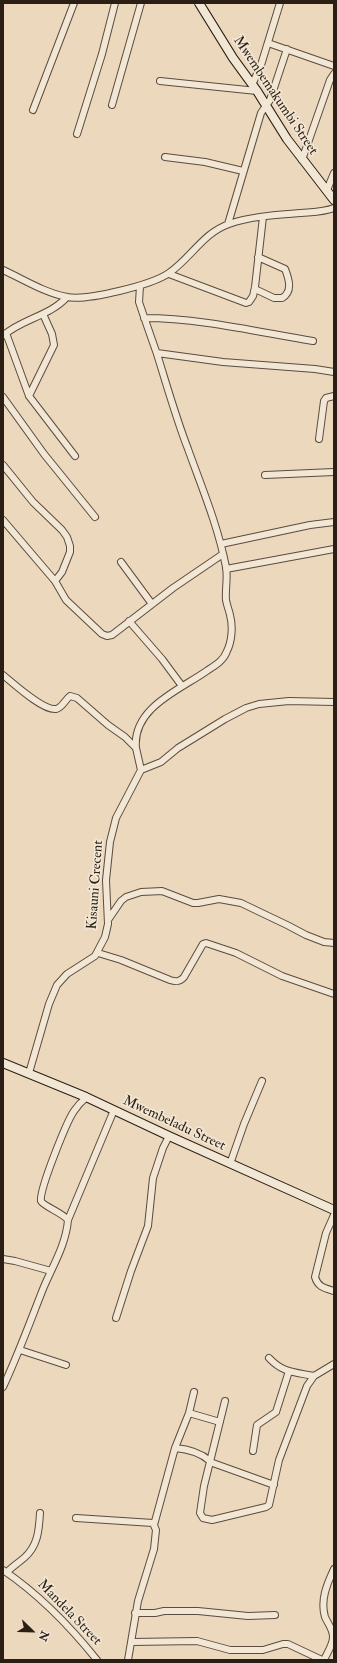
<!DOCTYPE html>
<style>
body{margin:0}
#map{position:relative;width:337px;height:1663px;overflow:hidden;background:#ebd8bd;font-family:"IM FELL Double Pica",serif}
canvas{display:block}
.frame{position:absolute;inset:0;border:4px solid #2b1e14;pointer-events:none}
.north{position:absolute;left:12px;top:1611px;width:40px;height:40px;-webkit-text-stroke:3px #f2e6d4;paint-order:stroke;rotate:113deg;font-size:11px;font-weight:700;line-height:16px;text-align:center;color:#2b1e14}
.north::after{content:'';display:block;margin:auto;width:14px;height:18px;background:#2b1e14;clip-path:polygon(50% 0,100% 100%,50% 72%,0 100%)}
</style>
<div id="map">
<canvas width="337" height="1663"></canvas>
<div class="frame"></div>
<div class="north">N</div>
</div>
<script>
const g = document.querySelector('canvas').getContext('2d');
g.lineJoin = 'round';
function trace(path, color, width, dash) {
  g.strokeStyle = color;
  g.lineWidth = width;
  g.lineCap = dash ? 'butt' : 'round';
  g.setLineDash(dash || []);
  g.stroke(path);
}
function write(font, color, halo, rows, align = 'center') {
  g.font = font + ' "IM FELL Double Pica",serif';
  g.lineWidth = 3.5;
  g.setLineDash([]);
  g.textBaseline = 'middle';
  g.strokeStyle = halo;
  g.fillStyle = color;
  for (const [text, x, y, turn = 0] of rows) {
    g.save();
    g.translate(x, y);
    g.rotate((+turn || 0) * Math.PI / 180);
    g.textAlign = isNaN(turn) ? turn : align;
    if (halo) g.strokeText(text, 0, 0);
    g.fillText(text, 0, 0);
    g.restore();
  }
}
const street = new Path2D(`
 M268 43 334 66
 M160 81 257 91
 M252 85 261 65 280 3
 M112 105 141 3
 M33 110 74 3
 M77 134 102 54 115 3
 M165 157 205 162 243 171
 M302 160 330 80 334 74
 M327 190 334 173
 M228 224 261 113 270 100 287 49
 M3 270C23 279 45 293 67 297 87 301 152 285 169 273 191 258 203 233 229 224 252 216 277 215 301 213 312 212 324 212 334 208
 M169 274 246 303 249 302 253 296 255 287 263 217
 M255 289 274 298H282C293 292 289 279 285 269L258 257
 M144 318C200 318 258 332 313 341
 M6 333 29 396 75 456
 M4 335C22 319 50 316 67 297
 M157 353 223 362 315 369 334 372
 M29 396 54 345 52 334 43 314
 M3 397 44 454 95 517
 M319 439 324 401 326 398 334 396
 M3 465 33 502 62 530 67 537 70 546V552L62 572 55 581
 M265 475 334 472
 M3 520 55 581 66 600 102 634 107 636 112 635 173 588 223 554
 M221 544 310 525 334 522
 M121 562 152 604
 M226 569 334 549
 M129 621 162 659 182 686
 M3 675C13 683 43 711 56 709 62 708 65 700 70 696L77 698 108 725 125 737 136 748 141 770
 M136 748C132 707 182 689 208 670 216 665 224 660 227 651 232 641 233 626 230 615 229 610 227 606 226 600 225 590 228 578 226 567 218 526 202 488 188 449 176 418 167 386 157 354 151 337 145 320 139 302L140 286
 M108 920 121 901 126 897 141 892 162 891 193 903H198L219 899 241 903 287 925 306 935 324 942 334 943
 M98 953 121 960 170 980C176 982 180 982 184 977L203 944 206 943 236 953 282 976 334 994
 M29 1073 49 1004 57 985 67 974 95 956 105 937 108 924 106 880 110 842 116 818 141 770 161 762 178 748 225 719 246 708 259 704 289 701 334 702
 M230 1164 244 1124 262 1081
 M334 1215 326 1233 315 1277C318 1287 324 1288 334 1291
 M68 1220 114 1110
 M3 1259 15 1261 51 1271
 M116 1318 131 1271 148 1226 153 1178 163 1148 169 1136
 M20 1350 66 1365
 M269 1358C283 1373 294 1372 314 1376
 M3 1387C18 1355 30 1322 43 1289 52 1267 66 1245 68 1220 63 1213 43 1206 41 1201 39 1190 67 1121 74 1111 78 1105 82 1101 87 1097
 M194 1392 189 1413 220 1422
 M225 1401 204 1486 200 1513 203 1518 212 1520 266 1507 269 1505 279 1460 307 1386 314 1376 334 1364
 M175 1448C187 1449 201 1453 210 1461
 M253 1451 257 1425 276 1412 289 1371
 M210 1462 274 1485
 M76 1518 153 1523 156 1530 154 1549 138 1601 128 1660
 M154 1525 175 1448 189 1413
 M3 1570C40 1595 69 1625 97 1660
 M7 1572C12 1567 18 1563 24 1558 38 1546 39 1530 40 1513
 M135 1613H155L164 1611H198L248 1616 275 1615
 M132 1642 197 1641 230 1650H263L283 1644H288L322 1660
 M324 1660C327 1653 333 1645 333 1637 333 1629 328 1624 325 1617 320 1600 327 1584 334 1569`);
const secondary = new Path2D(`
 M199 3 233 58 257 91 287 139 334 200
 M3 1063 86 1097 169 1136 334 1210`);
const streetNames = [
 ["Mwembemakumbi Street",275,96,56],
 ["Kisauni Crecent",96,885,-86],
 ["Mwembeladu Street",174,1124,25],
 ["Mandela Street",69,1613,46]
];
trace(street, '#5b4c3e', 8);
trace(secondary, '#2b1e14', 10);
trace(street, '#f2e6d4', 6);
trace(secondary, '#f2e6d4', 8);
write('14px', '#2b1e14', '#f2e6d4', streetNames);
</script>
